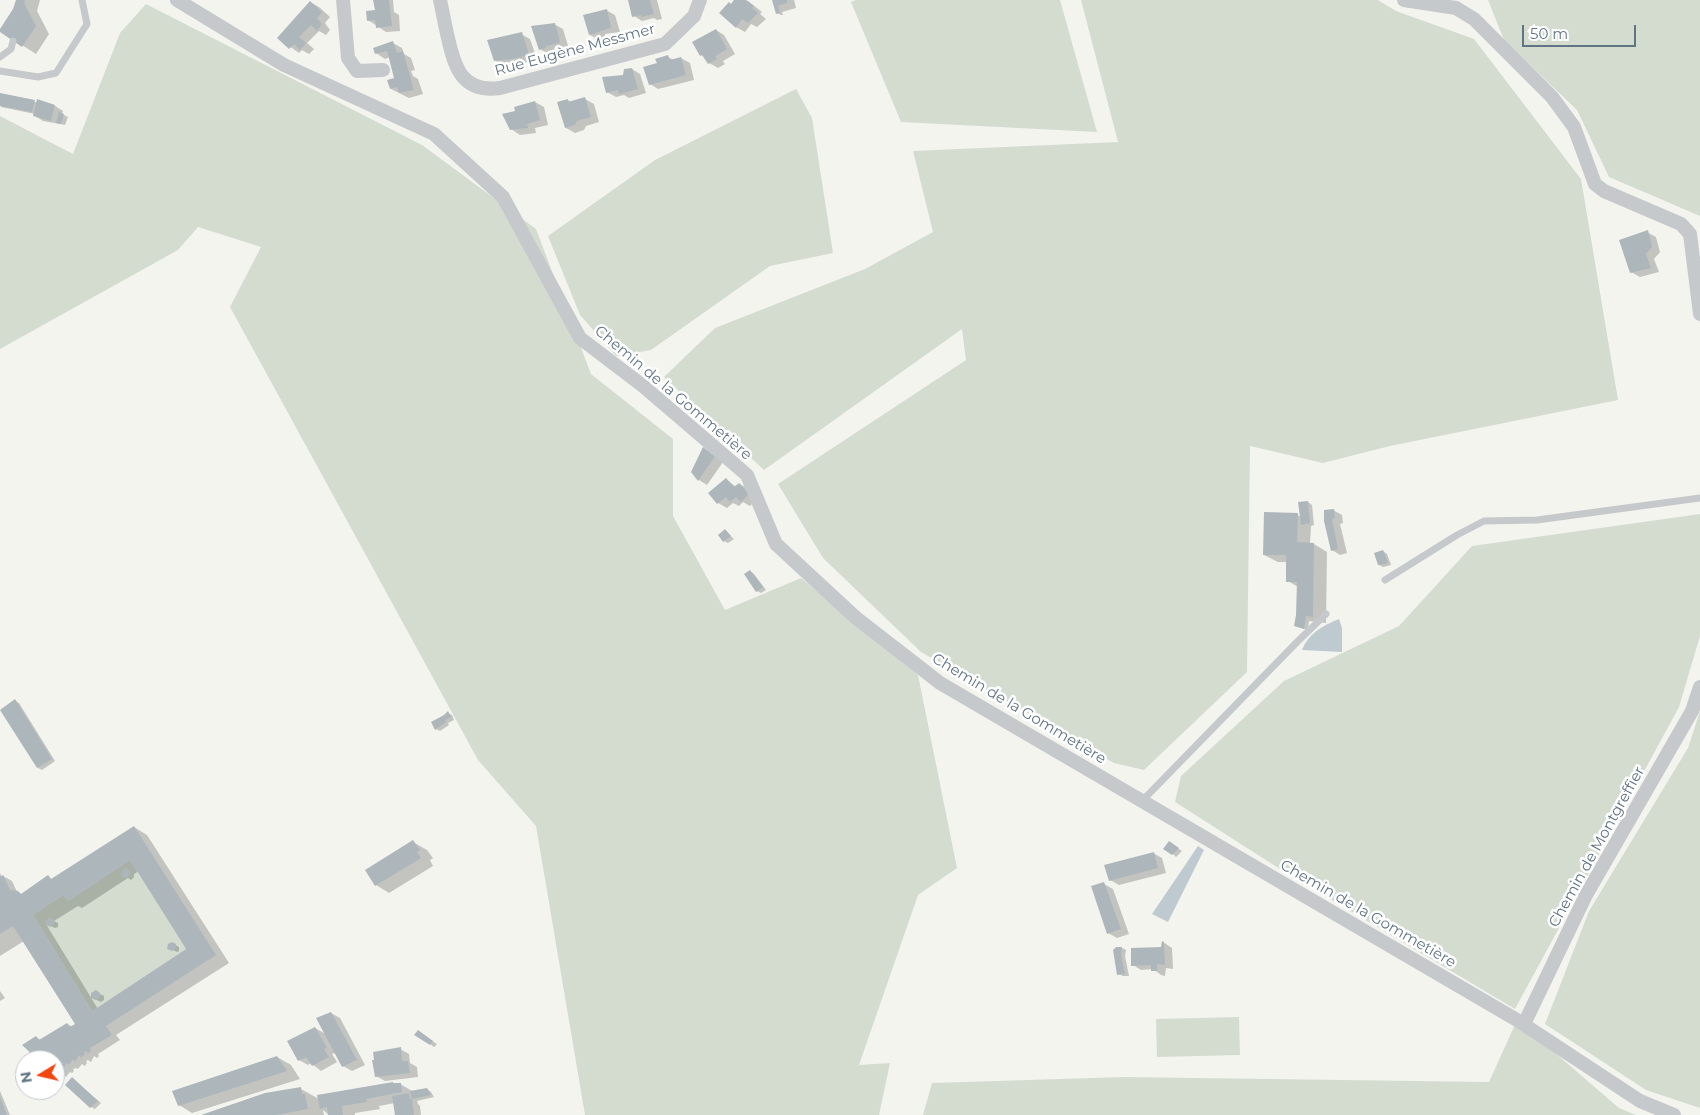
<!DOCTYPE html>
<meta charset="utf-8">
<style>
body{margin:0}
#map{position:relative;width:1700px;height:1115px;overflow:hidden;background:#f4f4ef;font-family:Montserrat,sans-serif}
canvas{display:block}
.north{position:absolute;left:15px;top:1050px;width:50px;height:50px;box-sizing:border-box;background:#fff;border:1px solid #bfc7ce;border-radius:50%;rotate:261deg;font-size:14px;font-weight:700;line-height:20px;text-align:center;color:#607484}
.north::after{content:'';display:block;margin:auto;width:18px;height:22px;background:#f4450f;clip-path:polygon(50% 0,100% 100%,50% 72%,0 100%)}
.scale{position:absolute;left:1522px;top:25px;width:114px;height:22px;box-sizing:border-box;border:2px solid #607484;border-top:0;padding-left:6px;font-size:15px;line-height:18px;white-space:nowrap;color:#607484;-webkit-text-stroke:4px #fff;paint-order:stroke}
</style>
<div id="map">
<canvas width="1700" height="1115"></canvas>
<div class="north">N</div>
<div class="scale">50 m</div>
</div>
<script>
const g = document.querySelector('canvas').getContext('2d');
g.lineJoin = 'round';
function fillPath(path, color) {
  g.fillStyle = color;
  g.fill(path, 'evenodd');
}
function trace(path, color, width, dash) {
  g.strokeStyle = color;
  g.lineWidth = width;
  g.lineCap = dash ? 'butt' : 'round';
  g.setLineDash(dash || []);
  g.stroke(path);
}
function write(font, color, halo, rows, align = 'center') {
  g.font = font + ' Montserrat,sans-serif';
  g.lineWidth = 5;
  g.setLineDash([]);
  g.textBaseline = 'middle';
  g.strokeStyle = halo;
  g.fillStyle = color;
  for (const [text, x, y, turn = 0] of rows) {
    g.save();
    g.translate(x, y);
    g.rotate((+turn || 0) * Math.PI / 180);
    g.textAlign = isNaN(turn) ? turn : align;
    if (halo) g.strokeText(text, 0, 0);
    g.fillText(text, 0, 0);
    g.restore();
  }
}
const green = new Path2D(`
 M856 0H1060L1097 132 901 122 851 2Z
 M1081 0H1378L1396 11 1474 39 1581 179 1618 400 1390 446 1323 463 1250 446 1247 672 1144 770 1114 763 921 652 823 558 778 484 966 360 962 329 764 470 664 377 715 328 865 269 933 232 913 151 1118 142Z
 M1488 0H1700V216L1609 177 1577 110 1504 40Z
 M146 4 422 145 536 229 591 374 673 439V516L725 610 801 578 918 675 957 868 918 895 859 1065 890 1063 879 1115H585L536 826 478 760 230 307 261 247 198 227 178 250 0 349V116L73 154 120 33Z
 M796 89 812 118 833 253 770 266 651 350 616 356 580 315 548 236 655 160Z
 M1700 514V636L1679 707 1515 1009 1283 871 1175 802 1181 776 1284 681 1399 626 1472 546Z
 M1700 711V1108L1646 1090 1545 1024 1589 911 1688 748Z
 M130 860 186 949 92 1011 33 915 63 895 68 901Z
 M1239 1017 1240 1055 1157 1057 1156 1019Z
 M1517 1020 1619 1108 1636 1115H923L932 1083 1124 1077 1489 1082Z`);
const water = new Path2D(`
 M1339 619 1342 628V652L1302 650C1308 634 1323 625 1339 619Z
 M1198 846 1204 850 1168 922 1152 914Z`);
const shadow = new Path2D(`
 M17 0H40L37 11 49 34 36 54 0 31 15 10Z
 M375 0H393L394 12 399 15 400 31 386 32 368 20 376 11Z
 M629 0H657L662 19 657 20 654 18 642 21 634 16Z
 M736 0 748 1 762 12 760 14 766 19 757 27 751 24 745 32 736 27 731 5Z
 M773 0H794L796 8 782 12 783 15H781L777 13Z
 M310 2 319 7 330 17 325 23 330 30 326 35 319 31 307 43 314 49 309 54 302 50 299 53 278 38Z
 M606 10 615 15 620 32 605 34V38L599 40 590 35Z
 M554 24 563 29 568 46 554 49 555 53 548 54 540 49Z
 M716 30 724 35 735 54 723 61 725 64 718 68 709 63 705 57 701 55Z
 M521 34 530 39 537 59 521 64 503 65 495 60Z
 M393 43 402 48 404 54 411 58 415 70 411 71 413 76 418 79 423 94 409 98 391 89 397 78 390 57 385 59 376 53Z
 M668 57 674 60 681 58 690 63 694 80 658 89 650 84 658 64Z
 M632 69 640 74 646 93 629 98 624 95 616 97 607 92Z
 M0 95 55 106 63 111 62 114 68 117 65 125 43 121 35 116V114L1 107Z
 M585 99 594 104 599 122 586 126 584 130 575 133 566 128 568 100 571 102Z
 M535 102 544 107 548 125 535 128 536 133 520 135 511 129 516 112Z
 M1647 232 1656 237 1660 252 1654 259 1659 272 1640 277 1631 272Z
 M712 454 723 462 707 485 699 480 693 472Z
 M726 479 736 487 740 484 748 489 757 499 750 506 743 502 739 506 733 503 727 508 718 503Z
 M1308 502 1312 505 1314 525 1311 526 1310 544H1314L1327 552 1326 623 1309 621 1308 630 1295 626 1297 615 1298 587 1288 581 1287 562H1278L1264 555 1297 515 1301 517Z
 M1333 510 1342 515 1343 523 1340 524 1347 553 1340 555 1332 550 1325 511Z
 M725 531 734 539 728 543 724 541Z
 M1383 551 1387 554 1391 565 1383 567 1379 565Z
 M750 571 754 574 766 590 761 593 757 591Z
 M15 701 19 703 55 761 42 770 38 768 1 709Z
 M448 713 452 715 454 720 448 723 449 725 440 731 436 729Z
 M134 827 147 835 229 963 116 1035 120 1040 98 1054 99 1056 97 1058 94 1056 91 1062 88 1060 86 1061 87 1063 85 1066 82 1064 78 1069 76 1068 73 1069 74 1071 72 1073 70 1072 66 1077 63 1075 61 1076 55 1073V1060H40L36 1037 41 1040 67 1024 73 1027 77 1025 24 941 0 956V873L2 877 3 876 12 881 17 892 22 894 48 877 53 880ZM139 871 188 949 98 1009 46 924 55 928 58 927V923L54 921 78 906 82 908 128 878 131 880 134 877V874Z
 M413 842 427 850 433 858 430 860 433 866 389 893 376 885Z
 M1173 845 1182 851 1176 857 1173 854Z
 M1153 853 1162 858 1166 873 1119 885 1110 880Z
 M1104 884 1113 889 1129 934 1117 938 1108 933Z
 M1163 942 1172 948 1173 969 1166 968 1165 976 1161 975 1153 969 1141 970 1133 965 1162 948Z
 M172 943 179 947V951L177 952 169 948Z
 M1122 948 1126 950 1125 956 1129 976H1123L1119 974 1116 949Z
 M0 991 5 998 0 1001Z
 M96 992 104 996V1000L101 1002 92 998Z
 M331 1013 340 1018 365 1065 352 1071 343 1066 336 1053 332 1054 337 1062 321 1071 311 1063 308 1065 299 1060 315 1028 326 1034Z
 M422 1034 437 1044 434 1047 430 1044Z
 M400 1049 409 1054 410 1063 417 1067 418 1077 385 1081 376 1076Z
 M277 1057 291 1065 300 1079 192 1113 179 1105Z
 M72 1079 101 1103 95 1109 91 1107Z
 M400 1084 414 1092 427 1089 431 1092 434 1097 417 1101 418 1104 420 1106 421 1115H396L395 1103 379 1106 380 1109 355 1113V1115H329L323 1110 324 1115H203L301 1089 319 1099Z
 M0 1091 10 1115H0Z`);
const building = new Path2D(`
 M16 0H25L24 3 36 26 22 47 0 32V29L13 9Z
 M373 0H389L392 26 376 28 375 20 367 21 366 11 375 10Z
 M628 0H650L654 14 641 17V15L632 17Z
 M734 0H746L754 6 752 8 758 13 748 23 742 19 736 28 719 13 729 2 731 4Z
 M772 0H787V3L778 6 780 13 776 14Z
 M310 1 322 12 317 18 322 24 317 31 311 25 299 37 306 43 300 50 294 44 289 49 277 38Z
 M607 9 611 28 589 35 583 15Z
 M555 23 560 41 559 43 546 46V48L539 50 531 26Z
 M716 29 727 49 715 56 717 59 708 64 702 55 700 56 692 42Z
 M522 32 529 55 512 59 494 61 487 40Z
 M393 41 397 53 403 51 414 90 399 93 397 87 390 89 387 80 394 78 387 51 375 54 373 48Z
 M668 55 670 60 681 57 686 75 649 85 643 67 657 63 655 59Z
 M632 68 638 89 619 94 618 90 606 93 602 77 623 75 624 69Z
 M0 93 35 100 32 112 0 106Z
 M585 97 591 117 577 121 575 125 565 128 557 102 568 99V102Z
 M37 99 55 105 51 121 33 116Z
 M535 101 540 120 527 124 528 128 510 130 502 114 515 111 514 107Z
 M59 112 64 114 61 124 56 123Z
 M1648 230 1652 247 1646 254 1651 268 1630 273 1619 240Z
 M703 447 715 456 698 481 691 472Z
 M726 478 734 487 739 483 749 494 741 502 736 497 730 502 726 497 717 504 708 493Z
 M1308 501 1310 523 1301 525 1298 502Z
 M1334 509 1335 518 1332 519 1338 549 1331 551 1324 521V510Z
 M1264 512 1298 513 1297 542 1314 543 1313 617 1306 616 1304 629 1294 626 1296 615 1297 582H1286V555H1263Z
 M725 529 731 536 723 542 718 535Z
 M1383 550 1388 563 1378 565 1374 553Z
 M750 570 763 587 756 592 744 574Z
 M15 699 52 759 37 768 0 710Z
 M448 711 451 717 445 720 446 722 435 730 431 722 444 715Z
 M134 826 216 955 106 1026 112 1035 90 1048 91 1050 88 1054 86 1051 84 1052 85 1054 81 1058 79 1055 75 1062 73 1059 69 1065 67 1063 65 1064 66 1065 63 1069 61 1067 59 1068 60 1070 57 1073 55 1070V1060H38L22 1045 36 1036 39 1040 67 1023 70 1027 75 1024 13 926 0 934V877L3 875 10 890 18 891 21 894 48 875 51 879ZM130 860 186 949 92 1011 33 915 63 895 68 901Z
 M413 840 420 850 417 852 421 858 375 886 365 870Z
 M1169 841 1179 848 1172 855 1163 849Z
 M1154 852 1158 868 1109 881 1104 865Z
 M126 868 130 871V875L126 878 121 876 122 871Z
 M1104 882 1121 929 1107 934 1091 886Z
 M50 917 54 920V924L50 927 46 925V920Z
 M1162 941 1164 942 1165 965 1157 964V971H1151V965L1131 966V948L1161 947Z
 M172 942 176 944V948L172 951 167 949 168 944Z
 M1116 947H1122L1121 954 1125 974 1117 975 1113 950Z
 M96 990 100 993V997L96 1000 91 998V993Z
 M331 1012 357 1060 342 1067 316 1018Z
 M315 1027 327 1048 324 1049 329 1057 312 1066 306 1057 298 1061 287 1041Z
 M418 1030 433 1041 430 1045 414 1035Z
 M401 1047 402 1061H408L410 1073 375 1077 372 1060H374L373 1052Z
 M277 1056 287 1071 178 1106 172 1091Z
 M72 1077 98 1101 90 1108 65 1085Z
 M393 1082V1083H401L402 1092 366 1099 367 1102 342 1106 343 1115H328L327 1107 320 1109 317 1095Z
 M301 1087 302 1094H305L308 1109 276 1115H201L265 1093Z
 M427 1088 431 1095 412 1099 410 1091Z
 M409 1093 410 1099H412L414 1115H395L392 1096Z
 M0 1097 7 1115H0Z`);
const service = new Path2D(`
 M0 57 11 49 13 41
 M0 71 38 77 56 73 87 24 82 0
 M1385 580 1457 535 1484 521 1537 520 1700 498
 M1142 801 1297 642 1326 614`);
const minor = new Path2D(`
 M177 0 284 65 434 134 503 197 580 338 643 386 747 475 776 544 855 617 940 683 1517 1020 1640 1101 1674 1115
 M343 0 348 58 357 71 383 70
 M440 0C443 13 445 26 448 38 455 69 463 93 500 88L665 44 694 16 700 0
 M1404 0 1456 8 1474 19 1552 97 1574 127 1595 184 1604 191 1681 224 1690 234 1700 314
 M1524 1024 1586 895 1692 711 1700 687`);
const streetNames = [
 ["Rue Eugène Messmer",575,50,-15],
 ["Chemin de la Gommetière",673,393,40],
 ["Chemin de la Gommetière",1019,709,31],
 ["Chemin de Montgreffier",1597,847,-61],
 ["Chemin de la Gommetière",1368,914,30]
];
fillPath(green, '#d4dcd0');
fillPath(water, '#becacf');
fillPath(shadow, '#0003');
fillPath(building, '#adb6bb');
trace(service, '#c6c9cc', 7);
trace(minor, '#c6c9cc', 14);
write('15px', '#607484', '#fff', streetNames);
</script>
